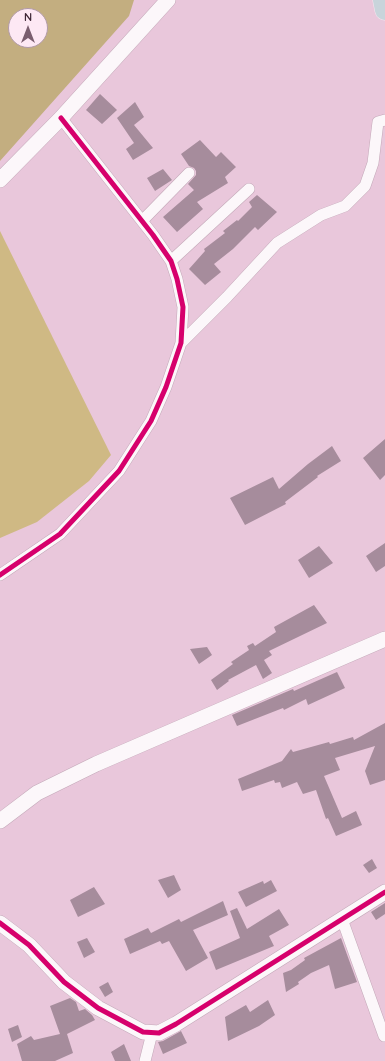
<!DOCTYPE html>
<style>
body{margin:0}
#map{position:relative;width:385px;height:1061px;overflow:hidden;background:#e9c7db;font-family:Quicksand,sans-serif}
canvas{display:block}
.north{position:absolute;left:8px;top:8px;width:40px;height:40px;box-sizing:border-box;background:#fde8f4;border:1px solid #b19aa8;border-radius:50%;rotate:0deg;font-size:11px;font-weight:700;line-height:16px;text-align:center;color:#3e2635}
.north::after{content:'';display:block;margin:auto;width:14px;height:18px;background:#7a5e6f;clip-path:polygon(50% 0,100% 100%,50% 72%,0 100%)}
</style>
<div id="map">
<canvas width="385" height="1061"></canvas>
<div class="north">N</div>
</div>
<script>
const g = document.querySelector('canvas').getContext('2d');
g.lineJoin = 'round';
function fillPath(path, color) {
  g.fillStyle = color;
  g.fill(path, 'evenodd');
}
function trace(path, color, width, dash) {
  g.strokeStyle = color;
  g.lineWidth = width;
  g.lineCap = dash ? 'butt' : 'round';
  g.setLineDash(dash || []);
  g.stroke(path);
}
const green = new Path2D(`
 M0 231 111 455 89 481 37 522 0 538Z`);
const forest = new Path2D(`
 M0 0H134L129 16 0 161ZM16 16H40V40H16Z`);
const building = new Path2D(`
 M100 94 117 110 102 124 86 110Z
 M135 102 144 117 134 125 153 148 133 160 126 149 134 143 117 118Z
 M200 140 216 157 221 152 236 167 225 177 228 183 197 202 203 209 177 232 163 217 194 190 188 184 196 175V171L194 168 189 166 181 154Z
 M163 169 172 180 155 191 147 178Z
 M257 195 277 212 258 230 255 227 233 249 214 264 221 272 205 285 189 269 205 251 204 249 225 233 223 231 237 220 238 221 252 207 249 202Z
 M385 439V475L380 480 363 458Z
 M332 446 341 461 317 476 318 477 285 502 286 504 245 525 230 498 273 477 279 489 308 464Z
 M385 543V566L376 572 366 556Z
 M319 546 333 563 309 578 298 560Z
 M314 605 327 623 269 651 272 655 264 660 272 673 263 679 256 665 228 680 229 681 217 690 211 680 233 664 231 662 249 650 247 646 253 643 255 646 276 632 274 627Z
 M207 647 212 655 199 664 190 649Z
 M337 672 345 688 308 705 306 699 284 710 283 708 237 726 232 715 293 689 294 691Z
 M385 723V780L370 785 365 771 375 746 335 758 340 770 324 776 342 818 356 811 362 825 336 836 328 818 326 819 316 790 303 794 297 782 282 788 280 782 275 783 274 780 242 791 238 779 282 761 291 749 293 752 329 742 330 744 353 737 354 740Z
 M372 859 377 868 369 873 363 865Z
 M174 875 181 890 168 898 158 880Z
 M271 880 277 891 246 907 238 892 263 881 264 884Z
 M94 887 105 904 78 917 70 900Z
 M223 901 228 915 193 930 208 958 186 971 169 941 162 944 160 941 130 954 124 939 148 928 151 933 179 919 181 922Z
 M385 903V914L376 920 371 912Z
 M237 908 247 929 279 909 289 925 269 936 274 946 216 970 209 952 240 938 230 911Z
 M87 938 95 952 84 958 77 942Z
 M341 938 357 982 335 989 329 965 311 973 298 982 299 984 286 992 283 973 291 970 305 960 304 958Z
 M108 982 113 992 105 997 99 987Z
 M70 998 76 1002 79 1011 85 1009 92 1015 95 1020 67 1034 73 1053 55 1061H22L17 1044 31 1036 34 1040 60 1034 50 1006Z
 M268 1000 275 1015 259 1026 228 1041 225 1017 246 1005 250 1012Z
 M18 1025 22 1037 12 1042 8 1029Z
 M181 1031 187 1043 163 1054 158 1042 163 1041Z
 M124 1044 131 1061H115L111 1052Z`);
const street = new Path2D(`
 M142 221 189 173
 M171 261 249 189
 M181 343 227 297 277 243 321 215 345 206 365 186 373 163 378 122 385 120
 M0 575 60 534 119 471 151 421 166 387 181 343 183 307 177 279 171 261 153 235 61 118
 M342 919 384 1036
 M145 1061 152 1033`);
const secondary = new Path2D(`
 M0 180 61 118 168 0
 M0 821 37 793 96 764 385 639
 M0 923 29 945 64 982 98 1008 143 1032 159 1033 176 1024 385 892`);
const highway = new Path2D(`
 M383 0 385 10`);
const cycleway = new Path2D(`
 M0 575 60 534 119 471 151 421 166 387 181 343 183 307 177 279 171 261 153 235 61 118
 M0 923 29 945 64 982 98 1008 143 1032 159 1033 176 1024 385 892`);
fillPath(green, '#cfb984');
fillPath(forest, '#c3ae80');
fillPath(building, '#a68c9c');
trace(street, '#c3a8b8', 12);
trace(secondary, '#c3a8b8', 16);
trace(highway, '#f5e6ef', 21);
trace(street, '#fcf7fa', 11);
trace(secondary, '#fcf7fa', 15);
trace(highway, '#c8d4db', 20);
trace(cycleway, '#d6006c', 5);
</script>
